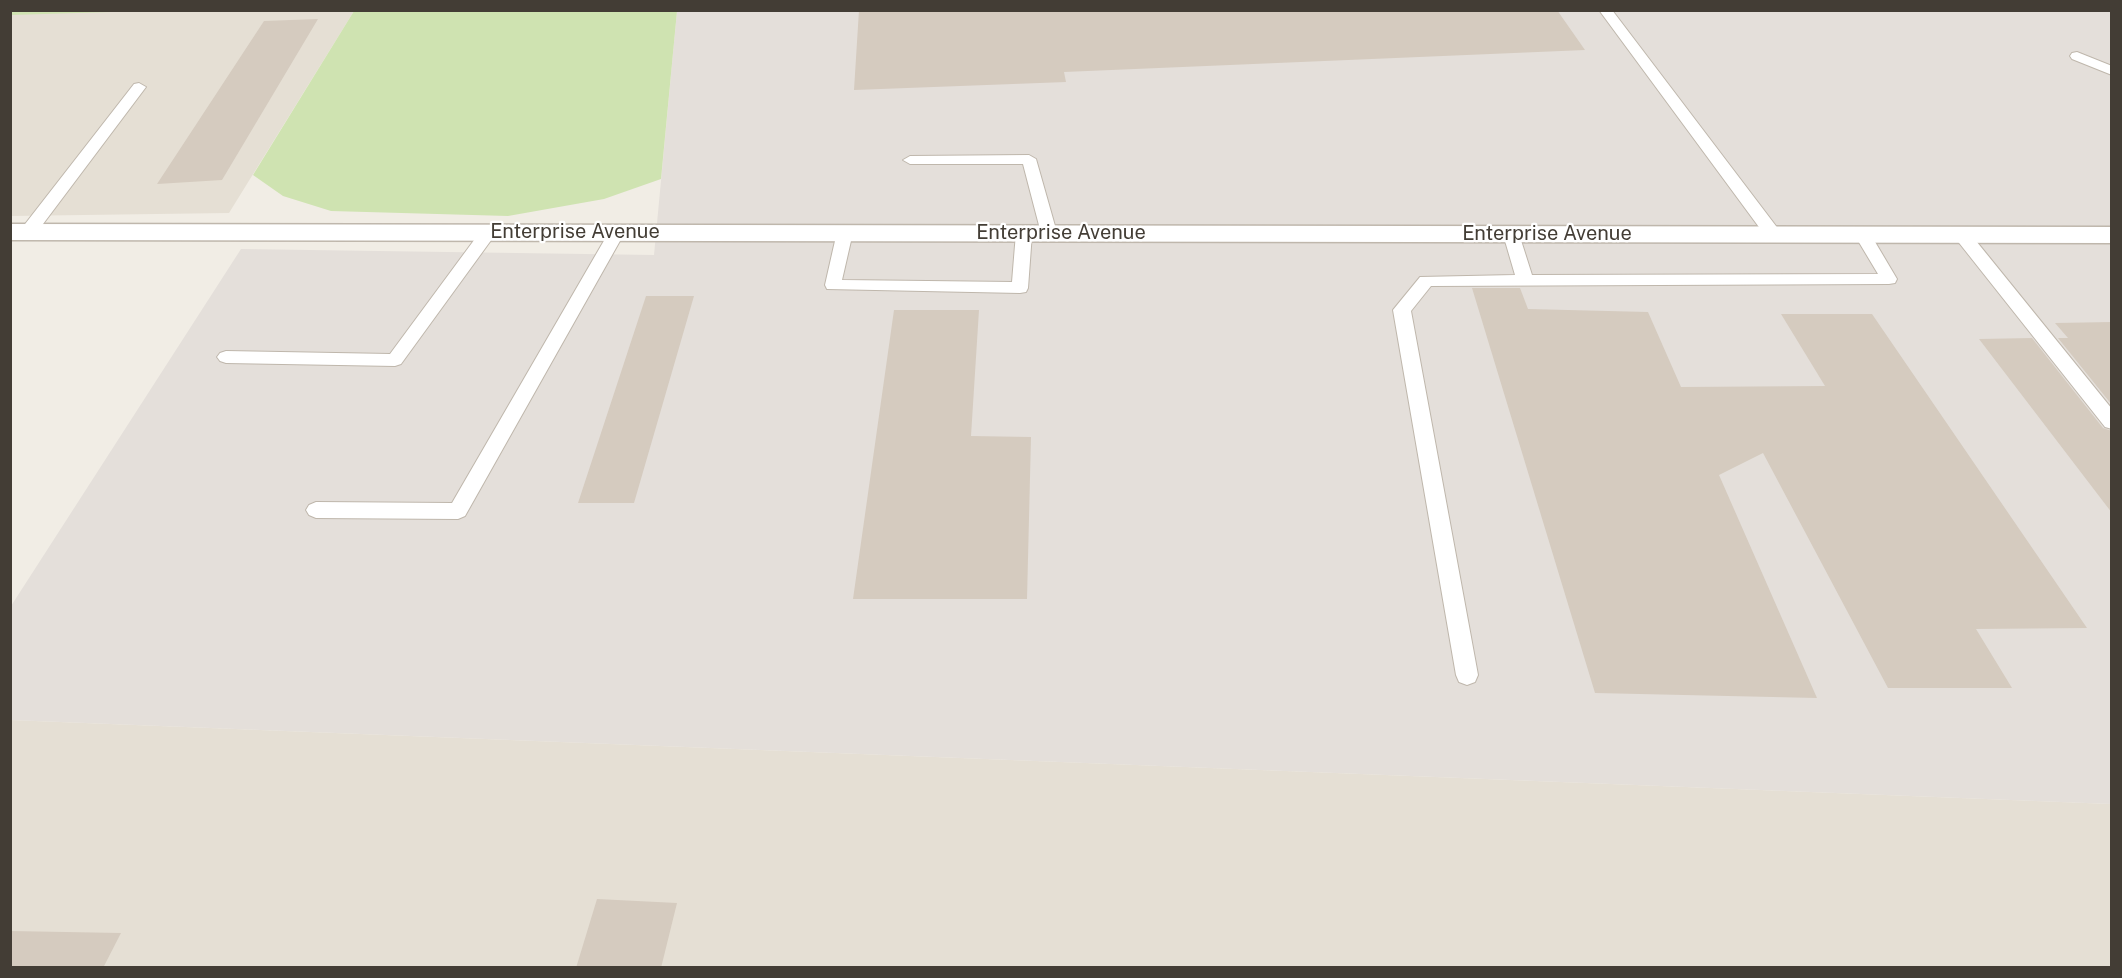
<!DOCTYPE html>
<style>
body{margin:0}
#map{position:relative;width:2122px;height:978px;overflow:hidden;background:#f1ede5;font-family:"Public Sans",sans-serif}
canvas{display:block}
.frame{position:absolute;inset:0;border:12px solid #433d35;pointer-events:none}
</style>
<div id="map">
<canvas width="2122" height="978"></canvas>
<div class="frame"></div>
</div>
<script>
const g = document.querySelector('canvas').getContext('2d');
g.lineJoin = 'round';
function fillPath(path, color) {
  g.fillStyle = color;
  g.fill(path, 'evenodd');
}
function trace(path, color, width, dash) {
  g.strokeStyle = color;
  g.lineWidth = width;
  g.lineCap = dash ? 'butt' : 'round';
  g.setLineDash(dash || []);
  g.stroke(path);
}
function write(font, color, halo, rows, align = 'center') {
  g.font = font + ' "Public Sans",sans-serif';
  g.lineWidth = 4.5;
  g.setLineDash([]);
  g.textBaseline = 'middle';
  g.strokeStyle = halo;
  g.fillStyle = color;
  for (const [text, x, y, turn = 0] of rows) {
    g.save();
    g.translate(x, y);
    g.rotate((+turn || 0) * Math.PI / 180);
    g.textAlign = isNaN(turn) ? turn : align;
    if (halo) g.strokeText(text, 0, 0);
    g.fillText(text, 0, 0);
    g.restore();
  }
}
const residential = new Path2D(`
 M10 11H354L229 213 11 216Z
 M10 720 2111 804V967H11Z`);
const industrial = new Path2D(`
 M677 11H2111V804L11 720V606L241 249 654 255Z`);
const green = new Path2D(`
 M10 11 11 10 144 11 11 15Z
 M354 11H677L661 179 604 199 508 216 331 211 283 196 253 175Z`);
const building = new Path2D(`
 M859 10H1557L1585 50 1064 72 1066 82 854 90Z
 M318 19 222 180 157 184 264 21Z
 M1472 288H1520L1528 309 1648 312 1681 387 1825 386 1781 314H1872L2087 628 1976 629 2012 688H1888L1763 453 1719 475 1817 698 1595 693Z
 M646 296H694L634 503H578Z
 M894 310H979L971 436 1031 437 1027 599H853Z
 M2112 322V405L2058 338H2068L2055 323Z
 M2032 338 2103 428 2112 431V513L1979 339Z
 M597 899 677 903 661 968H576Z
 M10 931 121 933 103 968H10Z`);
const lane = new Path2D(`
 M1599 10H1612L1779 230 1781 234 1779 238H1767Z
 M2077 52 2112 66V75L2072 59 2070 56 2072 53Z
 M139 83 146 87 34 236H22L20 232 22 228 134 84Z
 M1029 155 1036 159 1057 233 1055 237H1043L1041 233 1023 164H910L903 160 910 156Z
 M489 227 497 232 401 364 395 366 226 363 220 361 217 357 220 353 226 351 390 354 483 228Z
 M617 227 625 232 465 516 458 519 316 518 309 515 306 510 309 505 316 502 452 503 609 232Z
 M845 227 853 232 842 280 1012 282 1016 233 1018 229H1030L1032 233 1028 288 1026 292 1020 293 827 289 825 285 837 232Z
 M1511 229 1519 234 1532 275 1878 274 1854 234 1862 229 1868 230 1897 279 1895 283 1889 284 1431 286 1411 311 1478 675 1475 682 1467 685 1459 682 1456 675 1393 310 1420 277 1515 275 1503 234Z
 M1962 230 1968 231 2112 409V429L2105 427 1956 239 1954 235Z`);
const street = new Path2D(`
 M10 224 2112 227V243L10 240Z`);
const streetNames = [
 ["Enterprise Avenue",575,232],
 ["Enterprise Avenue",1061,233],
 ["Enterprise Avenue",1547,234]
];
fillPath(residential, '#e5dfd4');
fillPath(industrial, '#e4dfda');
fillPath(green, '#cfe3b1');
fillPath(building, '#d5cbbf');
trace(lane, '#bfb7ac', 2);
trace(street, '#bfb7ac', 3);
fillPath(lane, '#fff');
fillPath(street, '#fff');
write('20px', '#433d35', '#fff', streetNames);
</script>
